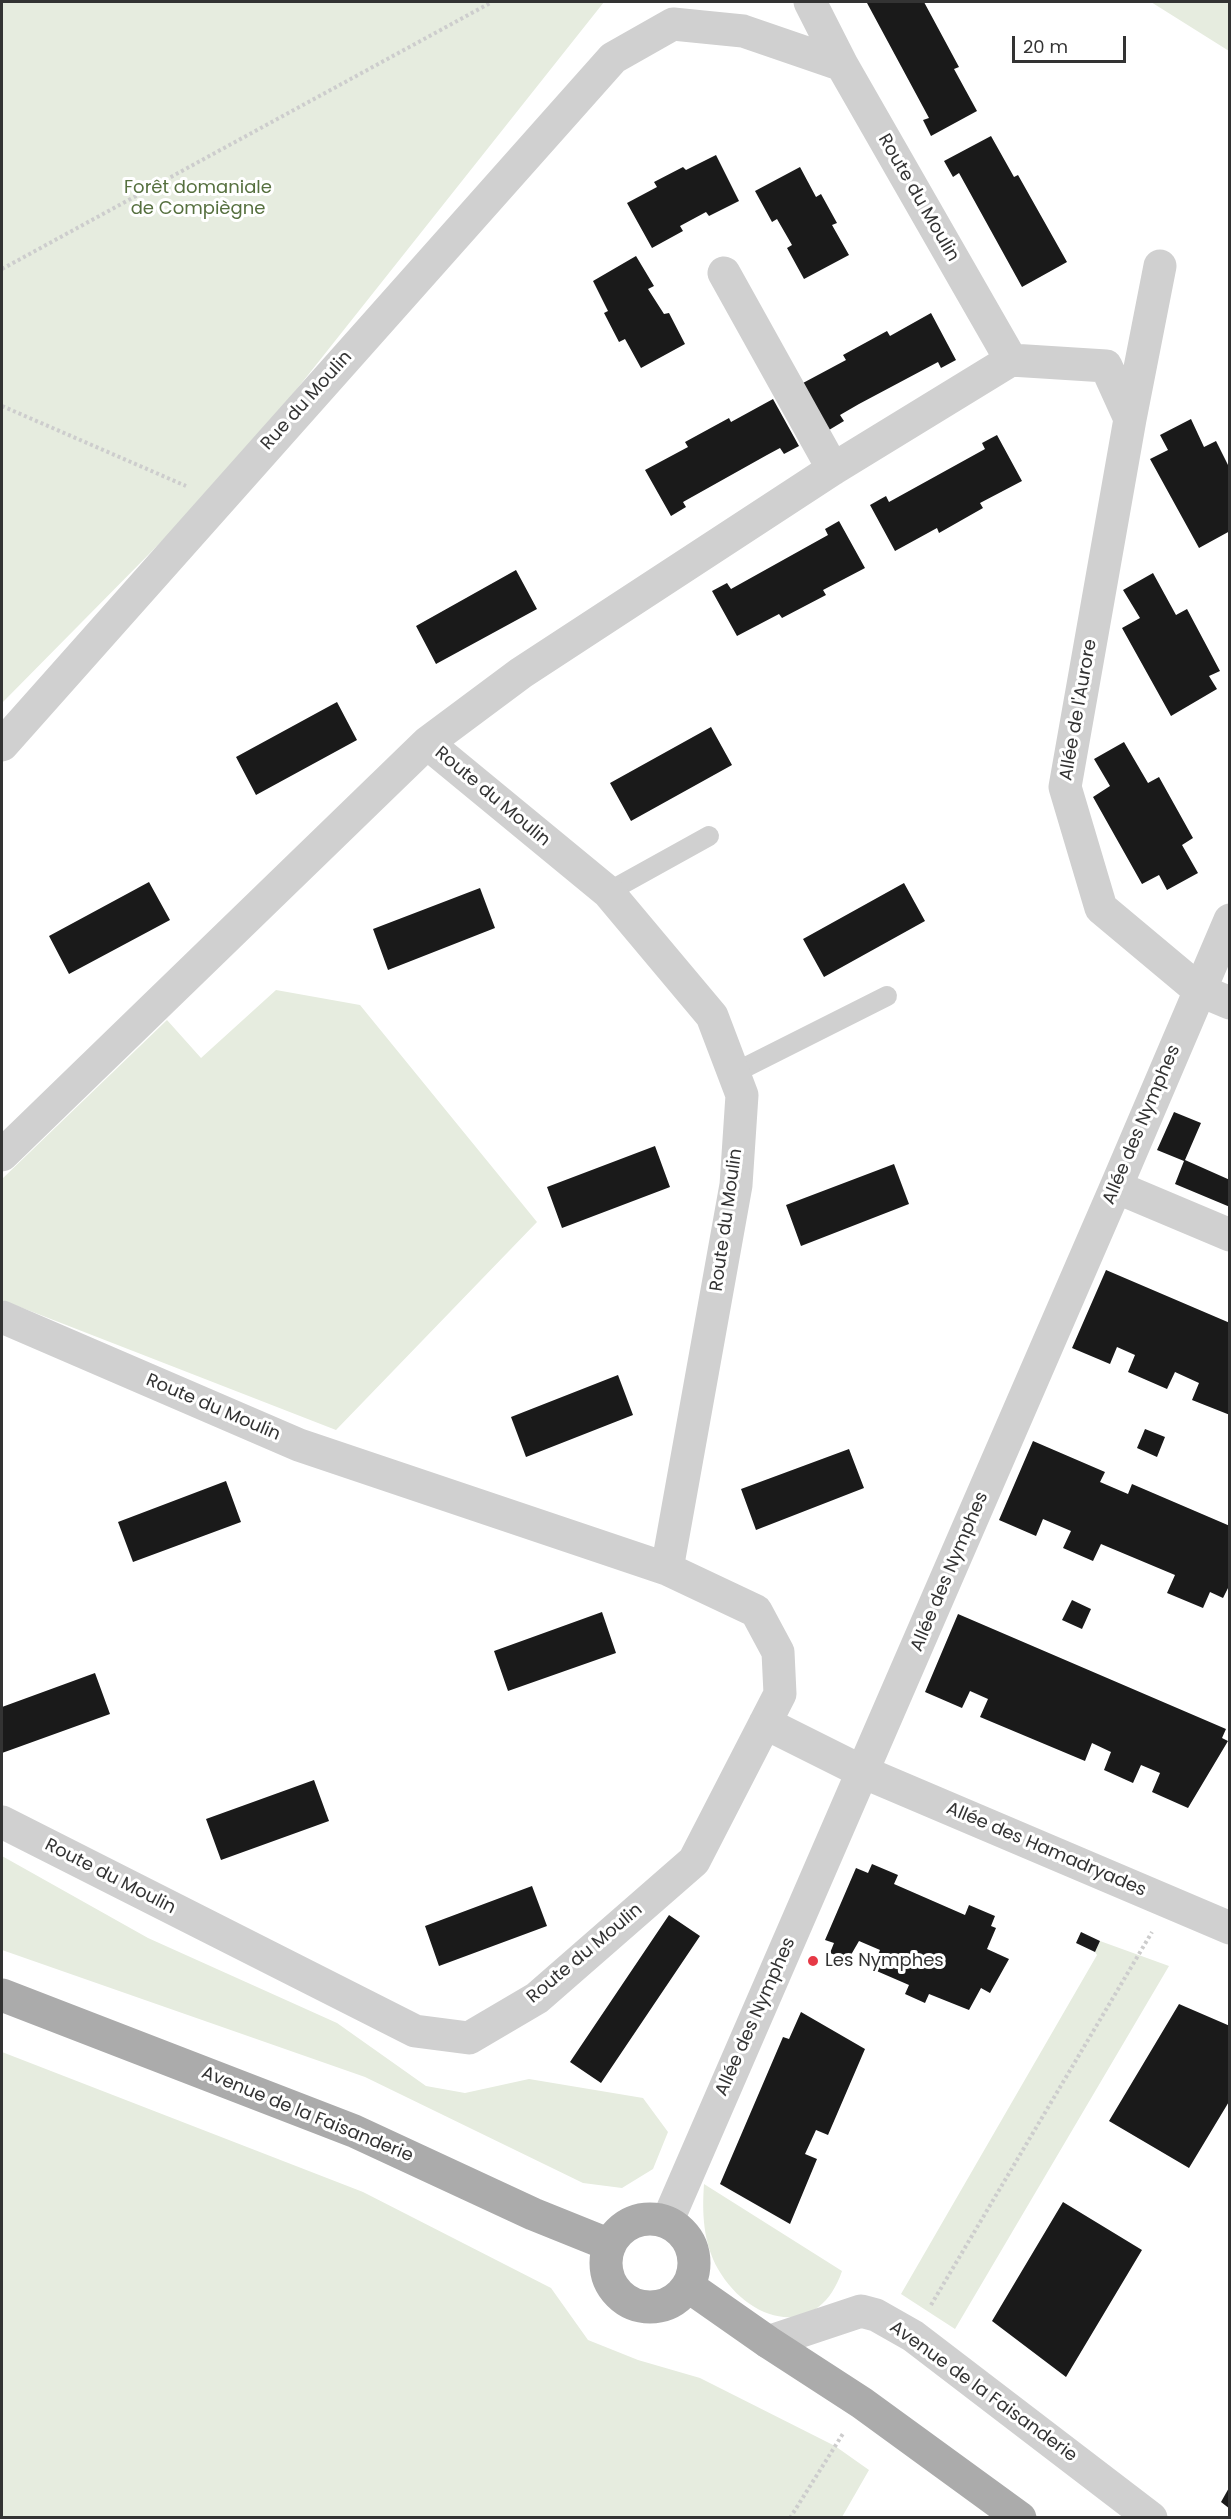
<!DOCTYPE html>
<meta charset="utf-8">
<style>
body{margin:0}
#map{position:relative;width:1231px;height:2519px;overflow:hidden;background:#fff;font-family:Poppins,sans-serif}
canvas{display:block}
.frame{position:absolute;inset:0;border:3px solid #333;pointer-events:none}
.scale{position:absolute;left:1012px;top:36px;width:114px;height:27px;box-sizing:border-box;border:3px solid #333;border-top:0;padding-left:8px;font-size:18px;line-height:21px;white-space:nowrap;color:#333;-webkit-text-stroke:4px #fff;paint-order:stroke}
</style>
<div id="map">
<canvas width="1231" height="2519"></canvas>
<div class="frame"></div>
<div class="scale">20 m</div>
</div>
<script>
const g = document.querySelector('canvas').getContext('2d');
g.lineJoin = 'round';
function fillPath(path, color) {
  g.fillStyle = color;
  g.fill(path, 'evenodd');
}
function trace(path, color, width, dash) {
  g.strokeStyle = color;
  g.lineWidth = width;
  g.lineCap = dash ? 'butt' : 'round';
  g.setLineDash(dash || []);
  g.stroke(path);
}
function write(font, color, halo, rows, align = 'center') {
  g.font = font + ' Poppins,sans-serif';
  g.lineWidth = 6;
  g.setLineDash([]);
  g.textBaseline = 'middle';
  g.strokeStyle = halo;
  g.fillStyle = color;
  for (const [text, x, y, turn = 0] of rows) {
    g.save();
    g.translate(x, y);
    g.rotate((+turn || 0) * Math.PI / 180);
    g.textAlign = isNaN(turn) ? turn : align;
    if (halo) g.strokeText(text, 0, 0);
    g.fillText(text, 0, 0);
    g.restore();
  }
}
const green = new Path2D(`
 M2 2H604L235 467 2 703Z
 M1151 2H1229V51Z
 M276 990 360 1005 537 1222 336 1430 2 1300V1179L167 1020 201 1058Z
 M2 1856 148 1938 337 2023 426 2086 465 2093 529 2079 643 2098 668 2132 653 2169 622 2188 583 2183 365 2077 2 1950Z
 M1100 1941 1169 1966 955 2329 901 2294 1097 1955 1095 1952Z
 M2 2052 363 2192 551 2288 588 2340 638 2360 700 2378 835 2446 869 2470 842 2517H2Z
 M704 2184 842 2271C818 2342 749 2323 718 2269 703 2242 702 2213 704 2184Z`);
const building = new Path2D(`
 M870 2H924L959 67 954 69 977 111 931 136 923 120 929 118 867 3Z
 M991 136 1014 177 1018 175 1067 262 1022 287 959 173 953 177 944 161Z
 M716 155 739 201 709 216 706 212 680 226 683 231 652 248 627 203 657 187 654 182 683 167 686 170Z
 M800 167 816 197 821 194 837 223 832 225 849 255 804 279 787 248 792 245 777 219 772 222 755 191Z
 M636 256 654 286 648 289 664 314 669 313 685 344 641 368 625 339 619 342 604 313 608 311 593 281Z
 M931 313 956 360 941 368 938 362 859 404 840 415 844 421 829 430 803 383 846 360 843 355 887 331 890 336Z
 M773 399 799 446 784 454 780 448 767 455 683 502 686 507 671 516 645 470 688 447 685 442 729 418 731 422Z
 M1191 419 1204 447 1216 441 1230 469V531L1199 548 1150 459 1168 450 1160 435Z
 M997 435 1022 481 980 503 983 508 939 533 937 528 895 551 870 505 886 496 889 502 985 449 982 443Z
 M839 521 865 568 823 590 826 595 782 618 779 614 737 636 712 591 727 583 731 589 828 535 825 529Z
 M516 570 537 609 436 664 416 626Z
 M1153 573 1176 615 1187 609 1220 671 1209 676 1217 689 1171 716 1122 628 1140 618 1123 590Z
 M337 702 357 740 256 795 236 757Z
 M711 727 732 765 631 821 610 783Z
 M1124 742 1148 783 1159 777 1193 838 1182 845 1198 873 1167 890 1159 875 1142 884 1093 797 1110 786 1094 759Z
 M149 882 170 920 69 974 49 936Z
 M904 883 925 921 824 977 803 939Z
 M480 888 495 928 388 970 373 929Z
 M1174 1112 1201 1123 1185 1160 1230 1180V1207L1175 1184 1184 1161 1157 1150Z
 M655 1146 670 1187 562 1228 547 1187Z
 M894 1164 909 1204 801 1246 786 1205Z
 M1106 1270 1230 1323V1415L1192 1400 1199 1383 1175 1372 1167 1389 1128 1372 1135 1355 1117 1347 1110 1364 1072 1348Z
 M618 1375 633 1415 526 1457 511 1417Z
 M1145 1429 1165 1437 1157 1457 1137 1448Z
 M1033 1441 1105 1472 1100 1482 1128 1494 1132 1484 1230 1526V1584L1223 1598 1210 1592 1203 1608 1167 1593 1175 1575 1101 1544 1093 1561 1063 1548 1071 1531 1043 1519 1036 1536 999 1520Z
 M849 1449 864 1488 756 1530 741 1489Z
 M226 1481 241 1522 133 1562 118 1522Z
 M1072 1600 1091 1609 1082 1629 1062 1620Z
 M602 1612 616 1653 508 1691 494 1651Z
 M958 1614 1226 1729 1222 1738 1228 1741 1188 1808 1152 1792 1160 1773 1141 1765 1133 1783 1104 1770 1111 1752 1092 1743 1085 1761 980 1717 988 1699 970 1691 962 1708 925 1692Z
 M95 1673 110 1714 2 1753V1707Z
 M314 1780 329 1821 221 1860 206 1819Z
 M872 1864 898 1875 894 1884 965 1915 969 1905 995 1916 991 1926 996 1928 987 1949 1009 1959 990 1993 981 1988 969 2010 929 1994 925 2003 905 1994 909 1985 872 1969 880 1950 859 1941 848 1960 830 1953 834 1943 825 1940 856 1868 868 1873Z
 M532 1886 547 1926 439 1966 425 1926Z
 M669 1915 700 1936 601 2083 570 2062Z
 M1081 1932 1100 1941 1095 1952 1076 1943Z
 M1179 2004 1230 2026V2100L1189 2168 1109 2121Z
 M801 2012 865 2049 828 2135 816 2130 805 2154 817 2159 790 2224 720 2184 783 2037 789 2039Z
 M1063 2202 1142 2250 1066 2377 992 2321Z
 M1230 2486V2509L1221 2502Z`);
const path = new Path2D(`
 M2 269 492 2
 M2 406 186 486
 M931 2305 1152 1932
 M790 2518 844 2432`);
const service = new Path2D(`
 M608 892 709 836
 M734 1073 887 996`);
const minor = new Path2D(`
 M810 2 842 65
 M1160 266 1130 419 1065 787 1101 908 1199 990 1230 1003
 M724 273 833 469
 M1011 360 1106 366 1130 419
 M427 743 608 892 712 1016 742 1095 736 1185 667 1569
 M2 745 613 58 673 24 743 31 842 65 1011 360
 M2 1155 427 743 521 673 833 469 1011 360
 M1116 1187 1230 1235
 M2 1317 299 1445 667 1569 756 1611 778 1652 780 1694 694 1861 537 1998 469 2038 415 2031 2 1822
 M765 1723 863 1772 1230 1928
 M667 2222 1116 1187 1230 920
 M768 2342 861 2311 876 2315 913 2336 1151 2518`);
const primary = new Path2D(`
 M2 1995 354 2131 533 2214 610 2245
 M606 2263a44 44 0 1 1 88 0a44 44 0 1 1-88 0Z
 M688 2286 768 2342 862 2403 1020 2518`);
const markers = [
 [813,1961,6,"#e63946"]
];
const parkNames = [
 ["Forêt domaniale",198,188],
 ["de Compiègne",198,209]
];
const streetNames = [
 ["Route du Moulin",918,198,60],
 ["Rue du Moulin",307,401,-48],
 ["Allée de l'Aurore",1079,710,-80],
 ["Route du Moulin",492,797,40],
 ["Allée des Nymphes",1142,1125,-67],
 ["Route du Moulin",727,1220,-82],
 ["Route du Moulin",213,1408,23],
 ["Allée des Nymphes",950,1572,-67],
 ["Allée des Hamadryades",1046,1850,23],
 ["Route du Moulin",110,1877,27],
 ["Route du Moulin",585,1954,-40],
 ["Allée des Nymphes",756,2017,-66],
 ["Avenue de la Faisanderie",307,2115,22],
 ["Avenue de la Faisanderie",983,2392,36]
];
const poiNames = [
 ["Les Nymphes",825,1961]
];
fillPath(green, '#e6ecdf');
fillPath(building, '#1a1a1a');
trace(path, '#cdcdcd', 4, [3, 3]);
trace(service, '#d0d0d0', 20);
trace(minor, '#d0d0d0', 33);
trace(primary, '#ababab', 33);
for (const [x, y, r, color] of markers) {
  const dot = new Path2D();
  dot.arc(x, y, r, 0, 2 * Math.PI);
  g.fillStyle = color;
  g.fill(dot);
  trace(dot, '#fff', 2);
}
write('18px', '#56703f', '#fff', parkNames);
write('18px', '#333', '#fff', streetNames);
write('18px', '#333', '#fff', poiNames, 'left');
</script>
